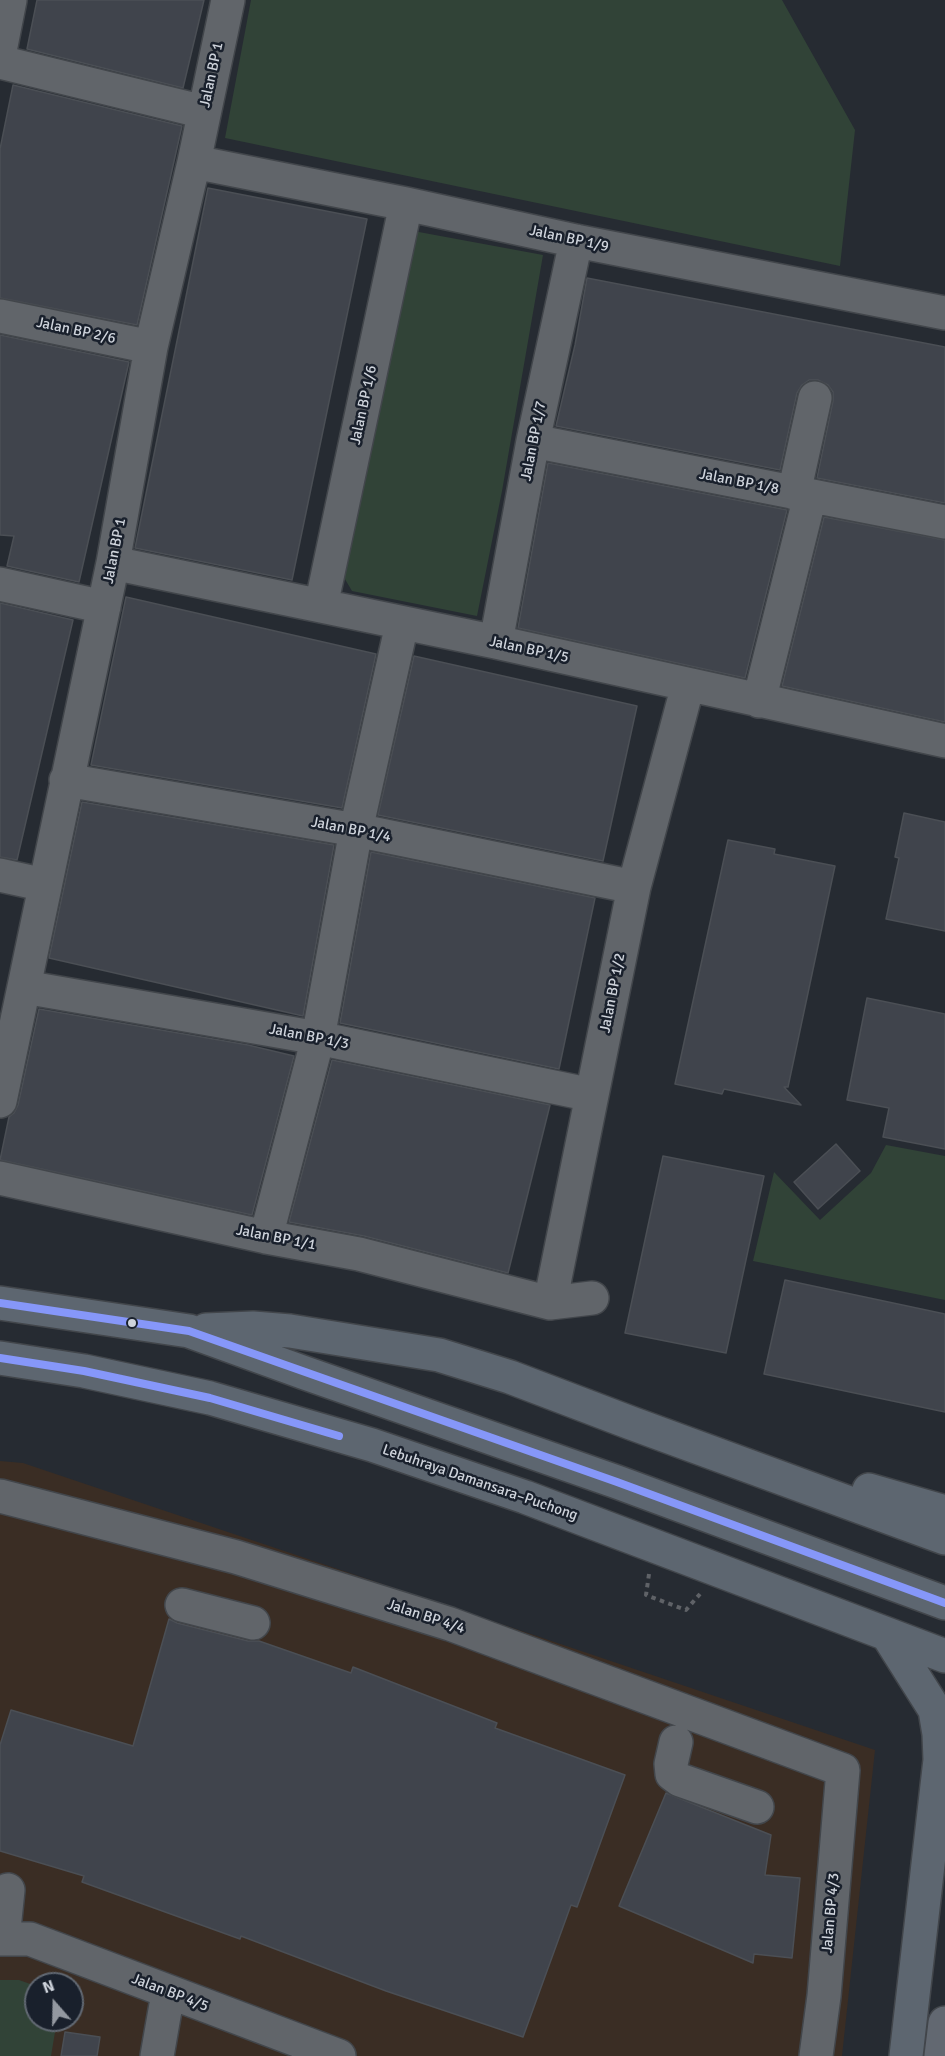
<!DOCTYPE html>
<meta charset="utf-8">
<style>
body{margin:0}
#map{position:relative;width:945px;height:2056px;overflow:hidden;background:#262b32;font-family:Signika,sans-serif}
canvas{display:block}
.north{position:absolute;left:24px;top:1972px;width:60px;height:60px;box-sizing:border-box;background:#19202c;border:2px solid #616872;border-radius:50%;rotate:340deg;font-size:16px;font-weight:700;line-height:24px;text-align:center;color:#ced3db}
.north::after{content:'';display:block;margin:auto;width:21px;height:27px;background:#9398a0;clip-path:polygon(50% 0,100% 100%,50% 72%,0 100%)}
</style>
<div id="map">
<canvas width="945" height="2056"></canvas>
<div class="north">N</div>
</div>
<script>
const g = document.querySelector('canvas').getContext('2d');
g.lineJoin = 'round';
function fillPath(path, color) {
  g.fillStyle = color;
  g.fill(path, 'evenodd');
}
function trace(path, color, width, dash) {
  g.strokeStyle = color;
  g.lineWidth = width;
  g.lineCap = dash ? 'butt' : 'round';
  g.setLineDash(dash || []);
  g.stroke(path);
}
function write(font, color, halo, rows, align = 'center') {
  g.font = font + ' Signika,sans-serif';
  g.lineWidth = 5;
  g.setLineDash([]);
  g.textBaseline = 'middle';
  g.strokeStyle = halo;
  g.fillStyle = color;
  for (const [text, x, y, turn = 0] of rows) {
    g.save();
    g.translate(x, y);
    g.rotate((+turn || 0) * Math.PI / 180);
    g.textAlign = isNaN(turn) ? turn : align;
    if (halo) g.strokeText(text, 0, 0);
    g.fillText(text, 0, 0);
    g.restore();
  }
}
const industrial = new Path2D(`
 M0 1461 23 1463 875 1750 842 2056H0ZM36 1984H72V2020H36Z`);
const green = new Path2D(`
 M251 0H782L855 130 840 266 225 138Z
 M408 230 543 255 502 491 477 616 352 591 336 564Z
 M886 1145 945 1156V1300L753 1261 774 1172 820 1220 871 1173Z
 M0 1980H19L36 1986V2020H57L51 2056H0Z`);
const building = new Path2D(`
 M37 0H204L183 88 27 49Z
 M13 85 182 126 137 325 0 298V149Z
 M208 188 367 219 292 580 135 548Z
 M587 278 945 347V503L817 478 833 401V392L828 385 818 380H809L802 385 797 393 780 470 556 426 575 345Z
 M0 335 129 362 79 582 7 566 14 536 0 535Z
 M548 463 787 510 745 678 518 628Z
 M824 517 945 540V722L782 686Z
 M126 597 376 654 342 808 91 765Z
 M0 603 73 620 17 860 0 857Z
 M414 656 637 706 603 861 378 815Z
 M82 802 334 845 303 1016 49 958Z
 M904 813 945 822V931L886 919 899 858 895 857Z
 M728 840 775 849 774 854 835 866 788 1087H784L801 1105 724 1089 722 1094 675 1084Z
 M371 852 595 898 559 1069 340 1023Z
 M867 998 945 1014V1149L883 1137 889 1108 847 1100Z
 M39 1009 248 1045 294 1056 252 1215 0 1160 9 1117 14 1113 18 1105Z
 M332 1060 550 1105 508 1273 364 1236 289 1222Z
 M836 1144 860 1171 818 1209 794 1182Z
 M663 1156 764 1176 726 1353 625 1333Z
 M785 1280 945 1314V1412L764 1374Z
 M169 1619 177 1623 248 1641H259L351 1673 353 1667 497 1723 495 1728 625 1775 577 1907 571 1905 523 2037 386 1991 241 1936 240 1939 82 1882 84 1876 0 1851V1745L11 1710 133 1746Z
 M666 1793 771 1835 765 1875 800 1878 792 1958 754 1954 753 1963 619 1906Z
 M65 2032 100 2037 97 2056H61Z`);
const path = new Path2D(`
 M649 1574 646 1595 686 1610 700 1594`);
const minor = new Path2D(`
 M0 51 10 0
 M0 62 204 112
 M194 162 406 204 576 241 945 313
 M0 316 151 347
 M533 441 945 522
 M794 493 815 398
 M113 563 496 642 945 741
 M0 584 104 607
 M321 606 406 204
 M496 642 533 441 576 241
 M759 701 810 496
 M66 780 356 830 634 887
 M0 875 45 885
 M24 987 318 1038 592 1095
 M0 1101 113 563 151 347 194 162 228 0
 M0 1178 266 1237 359 1254 550 1303 592 1298
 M266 1237 318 1038 356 830 402 624
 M550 1303 634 887 688 685
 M0 1496 236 1557 450 1624 843 1770 824 1996 816 2056
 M182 1605 253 1623
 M676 1742 671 1764 672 1774 680 1780 757 1807
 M0 1939H30L339 2056
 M3 1939 8 1890
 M157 2056 168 1993`);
const major = new Path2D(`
 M941 2056 945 2023`);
const highway = new Path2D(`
 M0 1303 189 1331 305 1373 617 1482 945 1603
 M206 1330 253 1328 290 1331 439 1355 510 1377 631 1423 945 1538
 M0 1358 84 1371 210 1398 372 1445 525 1497 945 1656
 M869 1490 945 1512
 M887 1634 935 1710 939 1734 940 1760 906 2056`);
const bus1 = new Path2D(`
 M0 1303 189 1331 617 1482 945 1603
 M0 1358 84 1371 210 1398 339 1436`);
const markers = [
 [132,1323,5,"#ced3db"]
];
const streetNames = [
 ["Jalan BP 1",212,75,-78],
 ["Jalan BP 1/9",569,239,12],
 ["Jalan BP 2/6",76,331,12],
 ["Jalan BP 1/6",364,405,-78],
 ["Jalan BP 1/7",534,441,-79],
 ["Jalan BP 1/8",739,482,11],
 ["Jalan BP 1",115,551,-79],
 ["Jalan BP 1/5",529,650,12],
 ["Jalan BP 1/4",351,830,11],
 ["Jalan BP 1/2",613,993,-79],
 ["Jalan BP 1/3",309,1037,11],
 ["Jalan BP 1/1",276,1238,11],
 ["Lebuhraya Damansara–Puchong",480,1483,19],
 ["Jalan BP 4/4",426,1617,18],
 ["Jalan BP 4/3",831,1913,-85],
 ["Jalan BP 4/5",170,1993,21]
];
fillPath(industrial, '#3a2d24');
fillPath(green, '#314337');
fillPath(building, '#40444c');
trace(building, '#4b4f55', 1.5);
trace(minor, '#42464b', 36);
trace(major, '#42464b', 36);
trace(highway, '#42464b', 36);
trace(path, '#5f6267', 4, [4.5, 4.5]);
trace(minor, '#61656a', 33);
trace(major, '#626871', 33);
trace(highway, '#5d6670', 33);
trace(bus1, '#8697f9', 8);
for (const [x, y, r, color] of markers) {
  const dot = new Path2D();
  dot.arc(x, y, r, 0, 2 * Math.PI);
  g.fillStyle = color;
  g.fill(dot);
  trace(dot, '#19202c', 2);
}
write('15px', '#ced3db', '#19202c', streetNames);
</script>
